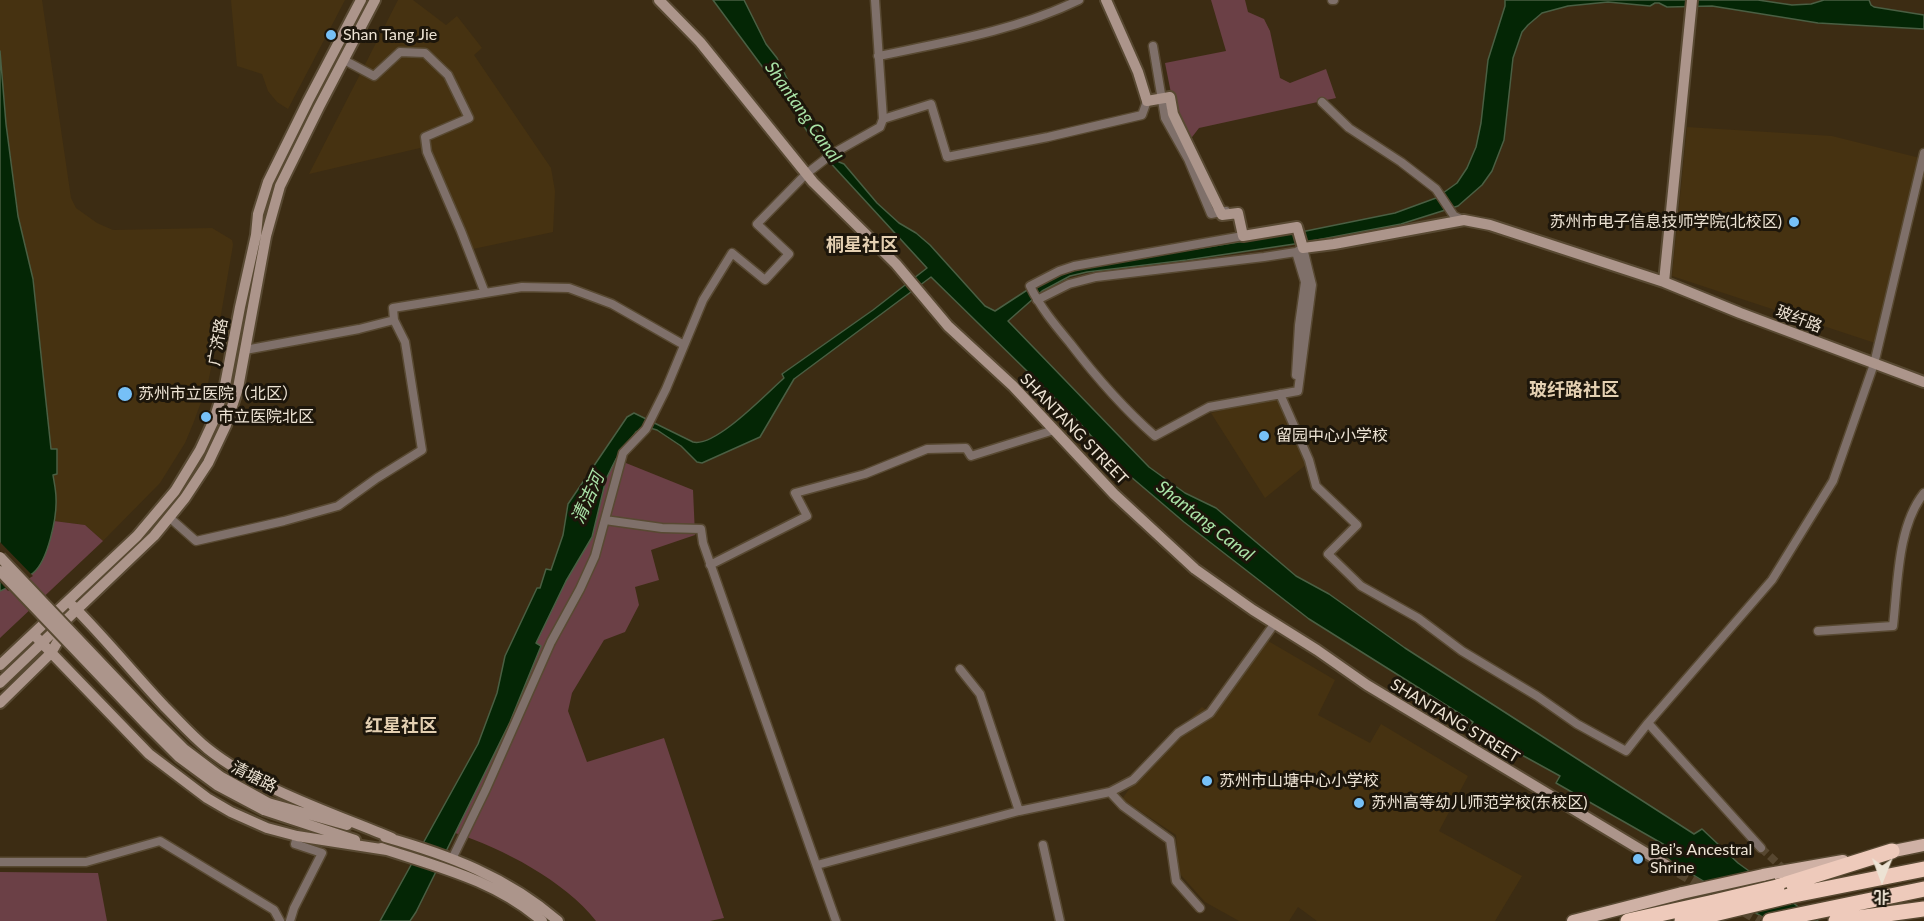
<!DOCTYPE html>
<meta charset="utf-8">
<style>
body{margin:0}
#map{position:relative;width:1924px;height:921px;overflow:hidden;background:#3c2c13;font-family:Lato,"Noto Sans SC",sans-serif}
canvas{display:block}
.north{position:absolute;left:1852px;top:849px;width:60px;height:60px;-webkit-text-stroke:4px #1d160b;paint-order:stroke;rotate:181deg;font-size:16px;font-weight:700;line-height:24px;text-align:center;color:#ede3d4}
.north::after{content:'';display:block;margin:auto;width:21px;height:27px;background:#ede3d4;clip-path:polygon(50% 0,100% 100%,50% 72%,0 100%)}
</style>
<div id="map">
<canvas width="1924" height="921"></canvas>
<div class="north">北</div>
</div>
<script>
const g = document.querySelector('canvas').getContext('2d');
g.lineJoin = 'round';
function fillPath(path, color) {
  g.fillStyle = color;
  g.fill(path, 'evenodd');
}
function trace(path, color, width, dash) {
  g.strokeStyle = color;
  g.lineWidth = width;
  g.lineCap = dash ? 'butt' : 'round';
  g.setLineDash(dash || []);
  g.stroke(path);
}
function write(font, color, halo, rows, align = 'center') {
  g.font = font + ' Lato,"Noto Sans SC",sans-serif';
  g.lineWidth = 6;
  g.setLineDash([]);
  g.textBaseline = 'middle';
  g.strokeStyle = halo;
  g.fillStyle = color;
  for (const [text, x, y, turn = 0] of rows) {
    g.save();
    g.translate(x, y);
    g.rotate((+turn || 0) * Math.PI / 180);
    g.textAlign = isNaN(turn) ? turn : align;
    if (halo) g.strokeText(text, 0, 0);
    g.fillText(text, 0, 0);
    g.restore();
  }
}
const built = new Path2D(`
 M0 0H42L71 198 76 208 97 223 113 230 212 228 232 240 233 245 215 349 208 383 193 424 185 443 160 483 103 541 85 525 54 521 56 499 53 474 56 449H51L33 279 18 216 6 124 0 51Z
 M231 0H345L288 109 277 102 268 91 262 74 237 66Z
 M398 0H413L446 25 457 16 482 48 474 55 551 168 555 191 553 232 473 249 447 211 420 148 309 174Z
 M1687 127 1832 136 1924 159 1878 344 1672 276Z
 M1283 395 1312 460 1265 498 1211 413Z
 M1263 638 1335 680 1318 715 1370 743 1381 724 1468 776 1439 831 1522 876 1495 921H1317L1298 907 1289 921H1239L1205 902 1179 873 1176 835 1122 799 1153 756 1202 707 1211 713Z`);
const green = new Path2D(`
 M1211 0H1245L1248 12 1264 19 1270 31 1280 78 1290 83 1326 69 1336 98 1199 128 1189 141 1175 113 1165 63 1226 51Z
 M616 459 693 490 695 535 651 550 659 580 635 587 639 605 625 632 604 640 572 693 568 711 587 762 664 738 724 918 710 921H596C565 881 502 848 455 833L525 687 540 647 536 643 566 581 592 537 606 479Z
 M54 521 85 525 103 541 0 638V591C42 573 42 562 54 521Z
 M0 872 98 873 107 921H0Z`);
const water = new Path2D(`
 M713 0H744L766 44 777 58 796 97 826 147 839 162 844 164 877 203 899 223 916 233 930 245 985 306 995 311 1038 283 1074 268 1296 233 1395 213 1436 198 1457 183 1467 168 1476 147 1481 123 1488 60 1505 6V0H1758L1792 5 1811 4 1824 0H1869L1871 5 1874 7 1924 15V29L1818 23 1712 6 1667 7 1659 3H1655L1650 6 1608 2 1568 6 1542 13 1528 25 1522 32 1513 58 1504 140 1492 171 1482 185 1458 206 1401 224 1301 243 1187 260 1087 272 1070 276 1042 291 1008 321 1149 467 1185 493 1216 508 1296 576 1329 594 1405 648 1694 834 1702 829 1738 863 1818 921H1769L1665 858 1670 848 1556 783 1560 776 1480 732 1477 738 1467 733 1473 722 1309 619 1184 522 1117 465 1076 419 931 277 794 379 760 437 702 463 697 462 681 446 657 430 650 428H643L636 432 616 459 606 479 592 537 566 581 536 643 541 646 510 722 416 912 410 921H380L478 744 497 693 505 656 537 588H540L546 569 551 570 563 535 568 504 627 417 634 413 693 442C715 448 767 393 784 378L782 374 873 310 927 268 825 157 767 73Z
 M0 51 6 124 18 216 33 279 51 449H57V474L53 475C54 482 56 490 56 498 57 517 48 561 33 573 24 580 11 586 0 591Z`);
const pier = new Path2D(`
 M0 542 33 576 8 591 0 582Z`);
const streetTunnel = new Path2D(`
 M1761 848 1789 874`);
const secondaryTunnel = new Path2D(`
 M1666 865 1760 921`);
const street = new Path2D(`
 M1332 0H1334
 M1153 46 1165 118 1188 159 1211 214 1226 211
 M878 56C946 42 1015 31 1079 0
 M344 60 374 76 400 52 425 53 448 75 469 118 425 137 427 152 461 231 485 293
 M1322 102 1349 128 1401 162 1436 189 1454 216 1463 220
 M883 119 931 104 947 157 1048 137 1142 115 1147 101
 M1037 300 1069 284 1096 277 1264 257 1296 252 1303 248 1312 285 1298 391 1209 407 1155 436C1123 408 1096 377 1070 343 1055 325 1040 307 1030 286L1059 271 1074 266 1243 236
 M245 350 359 329 394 320 393 308 522 287 569 288 612 304 684 345
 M1296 375 1299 325 1305 282 1296 252
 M1280 394 1309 460 1316 486 1357 525 1328 554 1361 586 1418 618 1462 651 1537 696 1577 724 1626 751 1648 723 1761 848
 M170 518 196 541 284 521 338 506 377 478 422 450 405 342 394 320
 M605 520 662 528 701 529 703 543 836 921
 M710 565 807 516 795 493 865 474 927 449 966 448 971 456 1054 430
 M1818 631 1893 626C1898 584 1897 527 1924 493
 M960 669 980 694 1019 811
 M1648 723 1772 580 1833 481 1874 364 1924 153
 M1110 792 1123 806 1170 840 1176 881 1200 908
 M1043 845 1060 921
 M452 859 486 789 551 642 580 589 595 556 623 453 646 429 666 389 703 300 732 253 765 280 789 254 757 224 806 174 832 154 880 127 883 119 875 0
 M0 862H86L160 841 274 910 280 921
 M817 865 1019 811 1110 792 1133 780 1178 733 1210 713 1275 623
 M290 921 294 908 322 853 295 844 297 836`);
const secondary = new Path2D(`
 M659 0 700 42 813 182 896 264 948 326 1013 386 1114 494 1195 569 1253 610 1317 650 1367 685 1666 865
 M1106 0 1138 72 1147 101 1170 97 1173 114 1222 215 1238 213 1243 236 1297 227 1303 248 1334 244 1464 220 1490 225 1664 282 1740 313 1924 382
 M1664 282 1692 0
 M73 606C105 638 134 674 165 707 179 721 192 736 208 749 258 789 332 813 392 838
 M37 638 149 754 207 798 231 812 267 828 297 836 387 850
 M0 665 137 536 175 491 200 450 214 420 225 385 240 307 256 235 258 214 268 182 308 101 361 0
 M0 683 154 536 185 498 208 463 226 425 238 388 266 236 280 186 319 107 375 0
 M0 703 51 653 66 627
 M268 803 347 825
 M264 810 355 840
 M385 837C449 855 507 877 558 921
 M381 848C438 867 495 880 542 921`);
const primary = new Path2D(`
 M1884 853 1924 845
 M1763 875 1843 861
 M1573 921 1682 893`);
const highway = new Path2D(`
 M1777 887 1892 851
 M1789 896 1924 869
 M1628 921 1714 902
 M1682 921 1714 914
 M1770 921 1924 889
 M1836 921 1924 909`);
const secondaryBridge = new Path2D(`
 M0 557 154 719 184 749 221 777 268 803
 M0 571 147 725 179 757 217 785 264 810`);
const primaryBridge = new Path2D(`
 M1682 893 1763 875`);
const highwayBridge = new Path2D(`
 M1714 902 1777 887
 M1714 914 1789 896`);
const markers = [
 [331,35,6,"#76c0f7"],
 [1794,222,6,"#76c0f7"],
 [125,394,8,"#76c0f7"],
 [206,417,6,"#76c0f7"],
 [1264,436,6,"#76c0f7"],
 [1207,781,6,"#76c0f7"],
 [1359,803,6,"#76c0f7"],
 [1638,859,6,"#76c0f7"]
];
const poiNames = [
 ["Shan Tang Jie",343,35],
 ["苏州市电子信息技师学院(北校区)",1782,222,"right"],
 ["苏州市立医院（北区）",138,394],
 ["市立医院北区",218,417],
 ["留园中心小学校",1276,436],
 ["苏州市山塘中心小学校",1219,781],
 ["苏州高等幼儿师范学校(东校区)",1371,803],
 ["Bei’s Ancestral",1650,850],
 ["Shrine",1650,868]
];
const streetNames = [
 ["玻纤路",1799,319,21],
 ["广济路",218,342,-80],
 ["SHANTANG STREET",1074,429,46],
 ["SHANTANG STREET",1455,721,31],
 ["清塘路",254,777,27]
];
const waterNames = [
 ["Shantang Canal",803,112,55],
 ["清洁河",588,498,-66],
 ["Shantang Canal",1205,521,38]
];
const neighbourhoodNames = [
 ["桐星社区",862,245],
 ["玻纤路社区",1574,390],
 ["红星社区",401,726]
];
fillPath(built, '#463211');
fillPath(green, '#6b4046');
fillPath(water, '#042605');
trace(water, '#4a5f43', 1.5);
fillPath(pier, '#3c2c13');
trace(streetTunnel, '#574730', 8, [8, 4]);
trace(secondaryTunnel, '#574730', 10, [10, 5]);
trace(street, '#584932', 11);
trace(secondary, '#584932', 14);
trace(primary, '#584932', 15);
trace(highway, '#584932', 18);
trace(street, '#7f706a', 8);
trace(secondary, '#ac958b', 10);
trace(primary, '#cfb1a5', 12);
trace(highway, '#eecabb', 15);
trace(secondaryBridge, '#584932', 14, []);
trace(primaryBridge, '#584932', 15, []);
trace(highwayBridge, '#584932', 18, []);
trace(secondaryBridge, '#ac958b', 10);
trace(primaryBridge, '#cfb1a5', 12);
trace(highwayBridge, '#eecabb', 15);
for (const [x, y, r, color] of markers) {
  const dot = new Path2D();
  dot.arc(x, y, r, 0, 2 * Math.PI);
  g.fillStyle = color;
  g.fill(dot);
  trace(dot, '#1d160b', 2);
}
write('16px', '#ede3d4', '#1d160b', poiNames, 'left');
write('16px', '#ede3d4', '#1d160b', streetNames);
write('italic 18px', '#aae3a7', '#1d160b', waterNames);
write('bold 18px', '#e4d0b2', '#1d160b', neighbourhoodNames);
</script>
